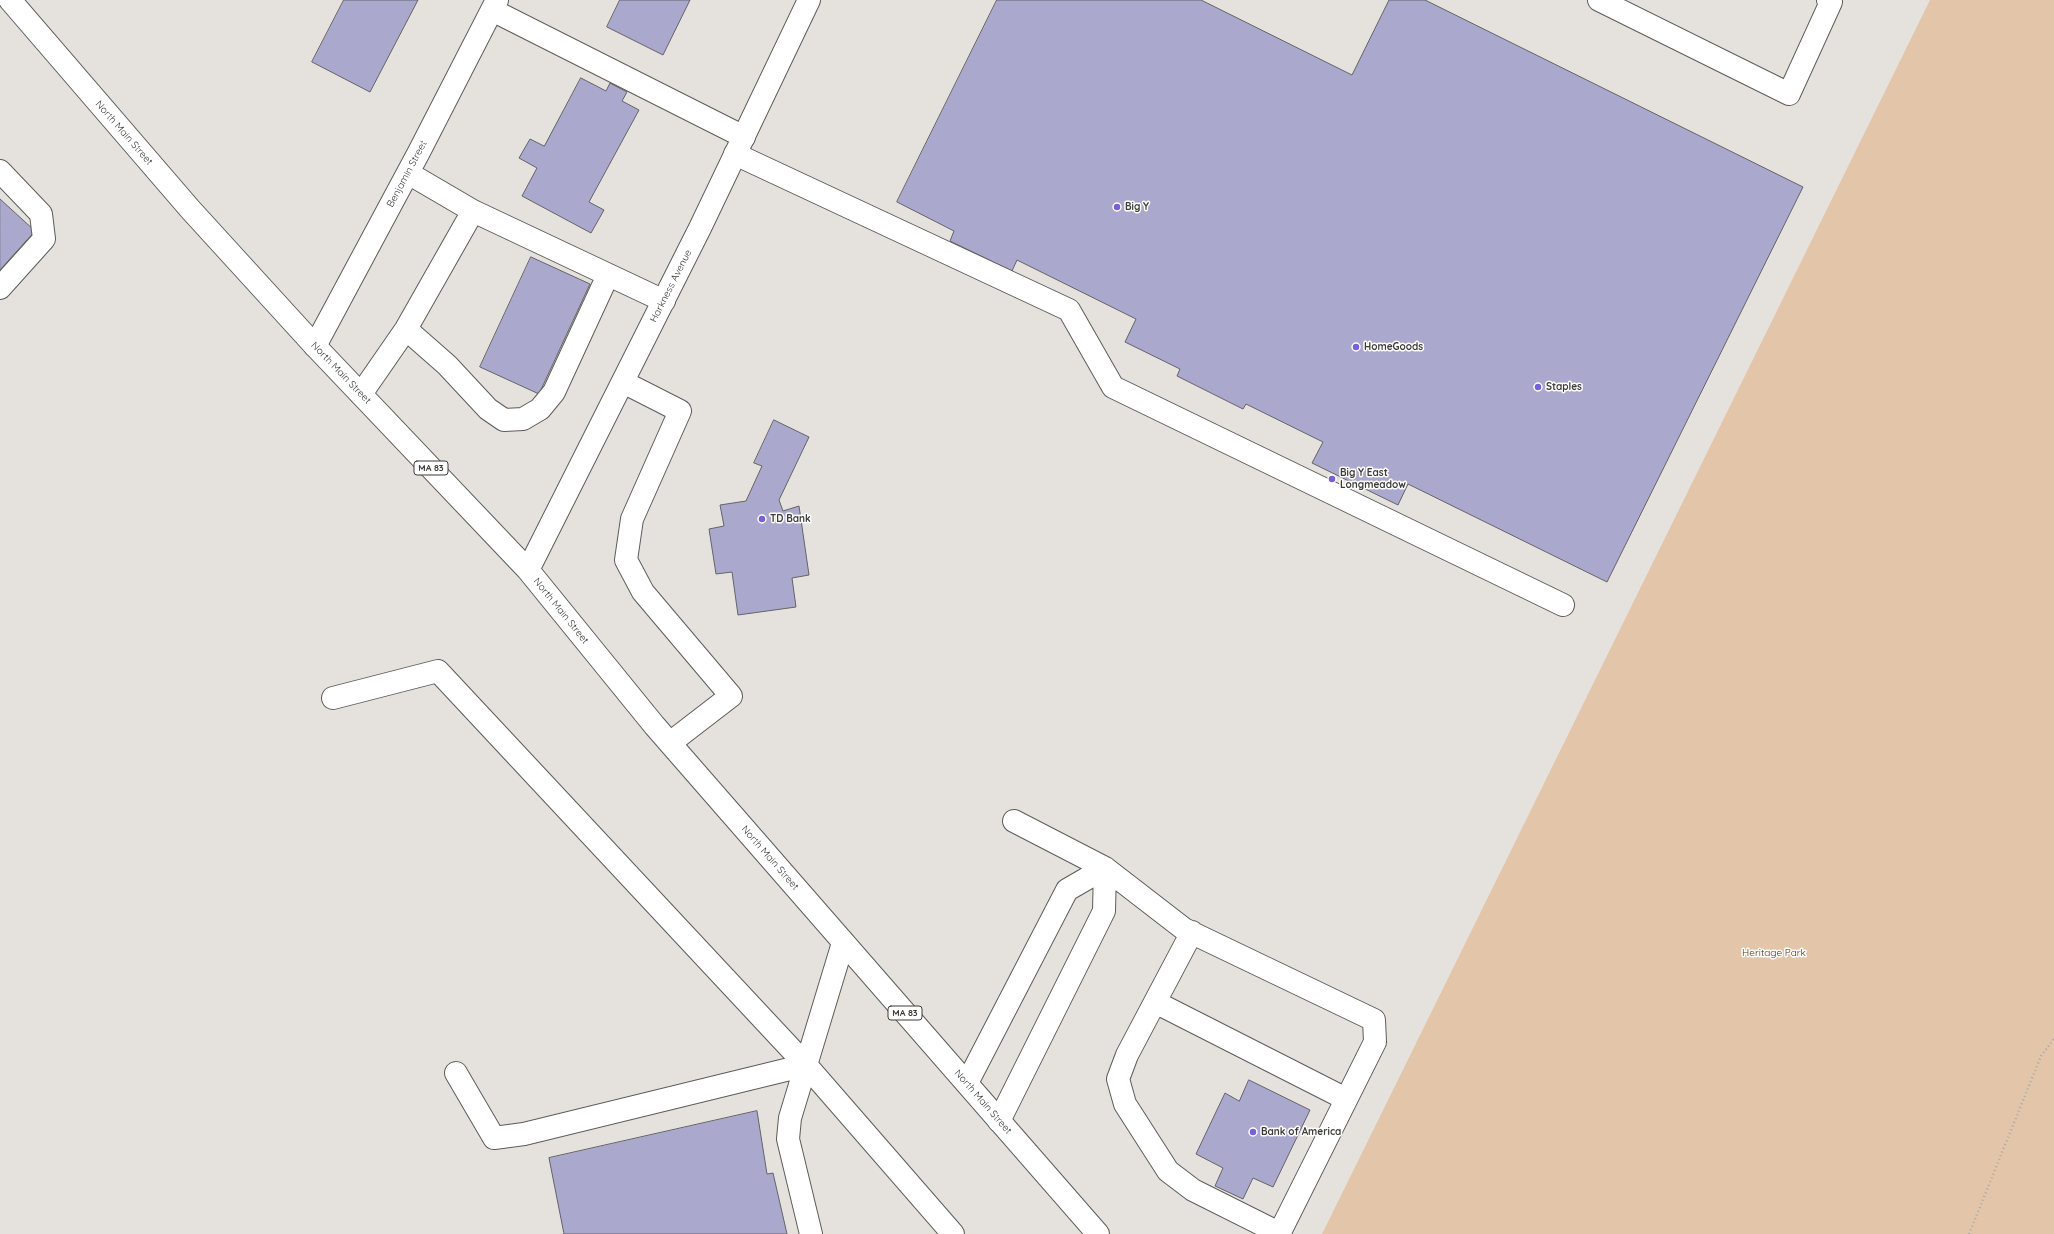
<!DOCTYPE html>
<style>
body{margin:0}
canvas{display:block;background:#e5e2de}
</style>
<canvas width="2054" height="1234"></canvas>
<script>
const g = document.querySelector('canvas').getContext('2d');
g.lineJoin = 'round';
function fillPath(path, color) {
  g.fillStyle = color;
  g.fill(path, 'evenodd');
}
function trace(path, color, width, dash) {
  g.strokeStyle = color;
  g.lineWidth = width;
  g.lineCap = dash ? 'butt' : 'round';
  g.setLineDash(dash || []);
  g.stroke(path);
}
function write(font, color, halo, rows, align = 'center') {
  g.font = font + ' Quicksand,sans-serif';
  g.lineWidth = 3;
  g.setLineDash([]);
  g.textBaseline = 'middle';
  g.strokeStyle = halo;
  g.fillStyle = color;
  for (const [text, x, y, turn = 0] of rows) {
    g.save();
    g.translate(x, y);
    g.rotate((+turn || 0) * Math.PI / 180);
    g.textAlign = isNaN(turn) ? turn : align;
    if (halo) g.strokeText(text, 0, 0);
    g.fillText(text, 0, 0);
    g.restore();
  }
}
const green = new Path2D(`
 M1930 0H2054V1234H1322Z`);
const building = new Path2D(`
 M344 0H418L370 92 312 62Z
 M620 0H690L663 55 607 27Z
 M997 0H1201L1352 75 1389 0H1425L1803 187 1607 582 1408 484 1398 505 1312 463 1323 442 1246 404 1243 409 1177 376 1180 369 1125 342 1136 319 1017 260 1012 271 950 241 954 231 897 202Z
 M581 78 606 91 610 83 627 92 622 101 639 110 589 202 604 210 591 233 522 196 537 168 519 158 530 139 544 146Z
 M0 199 35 231 0 270Z
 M531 257 590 284 539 394 480 367Z
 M774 420 809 437 779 500 783 511 799 506 809 575 792 578 796 607 738 615 732 572 716 574 709 529 724 526 720 505 746 501 762 466 754 463Z
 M1249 1080 1310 1110 1273 1187 1253 1178 1243 1199 1215 1186 1223 1168 1196 1154 1225 1093 1239 1101Z
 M757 1111 767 1174 773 1173 787 1234H564L549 1158Z`);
const path = new Path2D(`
 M1969 1234 2041 1056 2054 1039`);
const minor = new Path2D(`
 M1599 0 1789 94 1831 2 1828 0
 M492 10 744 137
 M735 154 1069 310 1113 387 1563 605
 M0 171 41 214 44 239 0 288
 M408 173 473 211 664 301
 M406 329 447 365 488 409 504 420 523 419 540 409 554 392 608 275
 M315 346 419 152 497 0
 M623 382 680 411 632 519 626 560 643 592 731 696 670 743
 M361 394 406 329 473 211
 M333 698 438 671 806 1065 953 1234
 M1014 821 1105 868 1184 929 1374 1020 1375 1042 1279 1234
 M1192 932 1127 1055 1118 1079 1125 1104 1168 1171 1193 1190 1279 1233
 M1155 1002 1346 1099
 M456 1073 494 1138 524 1134 806 1065
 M967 1083 1067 890 1105 868
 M999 1121 1104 911 1105 868
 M811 1234 788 1139 790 1118 843 943`);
const major = new Path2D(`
 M10 0 190 209 315 346 528 570 654 725 1098 1234
 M528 570 700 228 809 0`);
const markers = [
 [1117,207,4,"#7860da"],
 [1356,347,4,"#7860da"],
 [1538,387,4,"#7860da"],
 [1332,479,4,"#7860da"],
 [762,519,4,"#7860da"],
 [1253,1132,4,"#7860da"]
];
const shields = [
 [431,468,34],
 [905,1013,34]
];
const shieldNames = [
 ["MA 83",431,468],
 ["MA 83",905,1013]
];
const streetNames = [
 ["North Main Street",124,133,49],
 ["Benjamin Street",407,174,-62],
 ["Harkness Avenue",671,286,-63],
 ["North Main Street",341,373,46],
 ["North Main Street",561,611,51],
 ["North Main Street",770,858,49],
 ["North Main Street",983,1102,49]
];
const poiNames = [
 ["Big Y",1125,207],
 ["HomeGoods",1364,347],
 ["Staples",1546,387],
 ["Big Y East",1340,473],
 ["Longmeadow",1340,485],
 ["TD Bank",770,519],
 ["Bank of America",1261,1132]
];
const parkNames = [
 ["Heritage Park",1774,953]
];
fillPath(green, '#e3c6aa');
fillPath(building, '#aba8ce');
trace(building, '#636367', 1);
trace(minor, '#5f5c59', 24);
trace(major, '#5f5c59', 24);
trace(path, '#aba9a6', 2.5, [1, 3]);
trace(minor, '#fff', 22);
trace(major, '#fff', 22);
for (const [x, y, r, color] of markers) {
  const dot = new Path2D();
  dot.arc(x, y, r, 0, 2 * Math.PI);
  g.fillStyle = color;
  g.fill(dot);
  trace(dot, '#fff', 1.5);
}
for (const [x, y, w] of shields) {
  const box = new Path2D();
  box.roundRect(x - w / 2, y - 7, w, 14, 3);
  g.fillStyle = '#fff';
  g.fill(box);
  trace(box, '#3c3b39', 1);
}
write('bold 9px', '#3c3b39', null, shieldNames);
write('10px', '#3c3b39', '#fff', streetNames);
write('bold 10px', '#3c3b39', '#fff', poiNames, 'left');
write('10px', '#50310c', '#fff', parkNames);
</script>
